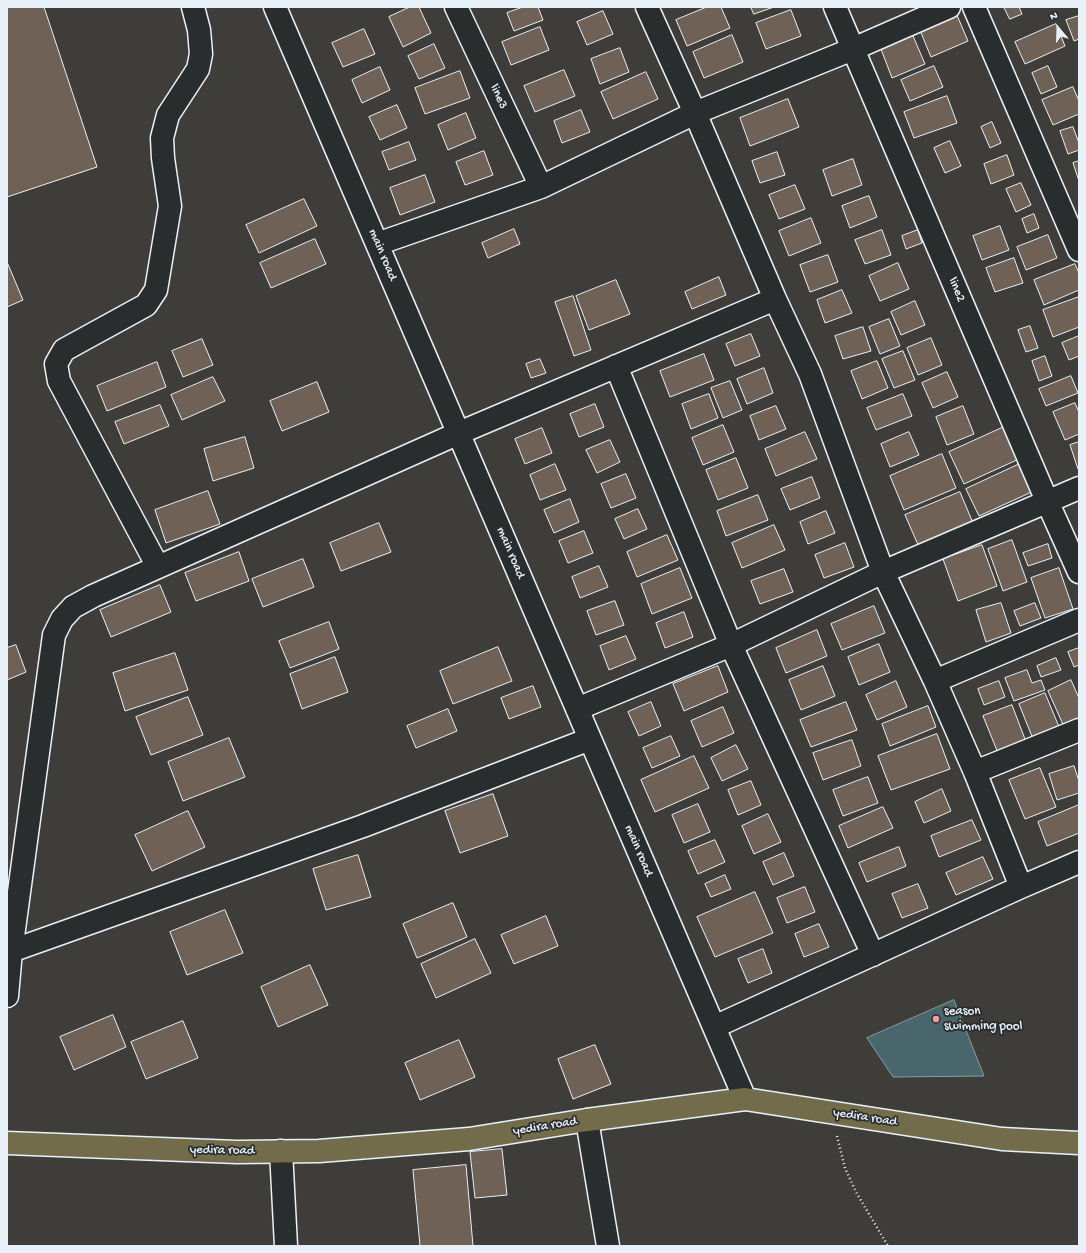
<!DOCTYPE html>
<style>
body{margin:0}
#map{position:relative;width:1086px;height:1253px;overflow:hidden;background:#3f3d3a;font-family:"Gochi Hand",sans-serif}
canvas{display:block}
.frame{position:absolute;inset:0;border:8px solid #e8f1f8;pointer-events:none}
.north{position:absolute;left:1038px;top:8px;width:40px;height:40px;-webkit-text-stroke:3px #2a2d2e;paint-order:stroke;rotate:341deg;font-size:11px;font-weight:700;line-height:16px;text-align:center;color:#e8f1f8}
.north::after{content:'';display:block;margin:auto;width:14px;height:18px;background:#e8f1f8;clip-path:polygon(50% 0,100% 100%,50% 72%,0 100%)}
</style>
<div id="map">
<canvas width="1086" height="1253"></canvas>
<div class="frame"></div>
<div class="north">N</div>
</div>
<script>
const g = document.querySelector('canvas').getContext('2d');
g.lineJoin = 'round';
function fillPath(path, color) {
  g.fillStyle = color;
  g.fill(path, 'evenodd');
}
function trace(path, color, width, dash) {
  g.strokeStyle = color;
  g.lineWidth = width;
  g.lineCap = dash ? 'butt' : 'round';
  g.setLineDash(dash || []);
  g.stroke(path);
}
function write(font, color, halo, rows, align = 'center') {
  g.font = font + ' "Gochi Hand",sans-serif';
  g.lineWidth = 3.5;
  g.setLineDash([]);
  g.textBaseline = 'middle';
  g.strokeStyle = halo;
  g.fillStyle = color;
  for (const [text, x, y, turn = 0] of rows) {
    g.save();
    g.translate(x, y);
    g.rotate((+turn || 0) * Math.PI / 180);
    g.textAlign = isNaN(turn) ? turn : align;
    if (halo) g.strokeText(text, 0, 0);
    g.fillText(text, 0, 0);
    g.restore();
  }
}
const water = new Path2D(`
 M954 1000 984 1076 893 1077 867 1038Z`);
const building = new Path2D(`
 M7 7H44L97 167 7 197Z
 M410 7H419L431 33 403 47 389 17Z
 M523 7H538L543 20 514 31 507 13Z
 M707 7H721L730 28 687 46 676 20Z
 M751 7H774L754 14Z
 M1004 7H1019L1022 14 1010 19Z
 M791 10 801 36 766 49 756 23Z
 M603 11 613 34 587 45 577 22Z
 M956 13 968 41 931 57 919 28Z
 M1079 16V39L1074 41 1066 20Z
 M1056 24 1065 46 1025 64 1015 42Z
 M540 27 549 50 511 65 502 42Z
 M364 29 375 54 343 67 332 43Z
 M732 35 743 62 704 78 693 52Z
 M913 36 925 64 892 78 881 49Z
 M434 44 445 68 419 79 408 56Z
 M620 48 629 72 600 84 591 59Z
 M934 66 943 87 910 101 901 80Z
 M1048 66 1057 87 1041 94 1032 73Z
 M380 67 390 90 362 103 352 80Z
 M564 70 575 96 535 112 524 86Z
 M460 71 470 98 425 114 415 88Z
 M646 72 658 99 613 119 601 92Z
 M1073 87 1079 101V114L1053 125 1042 100Z
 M947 96 957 123 914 138 904 112Z
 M788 99 799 127 750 146 740 118Z
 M397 105 407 128 380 140 369 117Z
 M581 110 590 132 562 143 554 121Z
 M466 113 476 138 448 150 438 125Z
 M992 122 1001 143 990 148 981 127Z
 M1073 127 1079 143V150L1068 154 1060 131Z
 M950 141 961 166 945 173 934 148Z
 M409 142 416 160 389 170 382 152Z
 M484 151 493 175 465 185 456 162Z
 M777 152 785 175 760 183 752 161Z
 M1007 155 1014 175 991 184 984 164Z
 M853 159 862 185 832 196 823 170Z
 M1079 161V181L1073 163Z
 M425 175 435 202 400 215 390 188Z
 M1021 183 1031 205 1016 212 1006 189Z
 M795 185 805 209 779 219 769 195Z
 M869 196 877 217 850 228 842 206Z
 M304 199 317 226 259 253 246 225Z
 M1034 214 1039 228 1027 233 1022 219Z
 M811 218 821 243 789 256 779 231Z
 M1000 226 1009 250 982 260 973 236Z
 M514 229 520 244 488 258 482 243Z
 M882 230 891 255 865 264 855 240Z
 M918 230 922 243 906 249 902 236Z
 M1048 235 1057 258 1026 270 1017 247Z
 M315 239 326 264 271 288 260 263Z
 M828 255 838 282 810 292 800 265Z
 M1014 258 1023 283 995 292 986 268Z
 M7 262 23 300 7 307Z
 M898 263 909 289 880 301 869 276Z
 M1075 264 1079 273V290L1044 305 1034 280Z
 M719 277 726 295 692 309 685 292Z
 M616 280 630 314 589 330 576 296Z
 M842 290 852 313 825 323 817 300Z
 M573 296 591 350 574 356 555 302Z
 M1079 297V327L1053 337 1043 310Z
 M915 301 925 325 901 335 891 312Z
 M889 319 900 346 880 354 869 327Z
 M1030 326 1038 348 1026 352 1018 330Z
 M863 327 871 351 843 359 835 336Z
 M751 334 760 356 735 366 726 344Z
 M1079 336V356L1069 360 1062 343Z
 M931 338 942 365 918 375 907 348Z
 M202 339 213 365 183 377 172 351Z
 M903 351 915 380 894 388 882 359Z
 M704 354 714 380 670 397 660 371Z
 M1045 356 1052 376 1039 381 1032 361Z
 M540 359 546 373 531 378 526 364Z
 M877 361 888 388 862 399 851 371Z
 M157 362 166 387 107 411 97 386Z
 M764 368 773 393 747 404 737 379Z
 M947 372 958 397 933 408 922 383Z
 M1071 376 1078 393 1046 406 1039 389Z
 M213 377 225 401 182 420 171 395Z
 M730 381 742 410 723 418 711 388Z
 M317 382 329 412 282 431 270 401Z
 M709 394 718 418 691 429 682 404Z
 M903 394 912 416 876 430 867 408Z
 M1075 403 1079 412V434L1065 440 1053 412Z
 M595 404 604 427 579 437 570 414Z
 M160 405 169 426 124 444 115 422Z
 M776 406 786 429 759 440 750 416Z
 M963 406 974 434 947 445 936 417Z
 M723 425 734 452 703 465 692 438Z
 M1004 427 1019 459 964 484 949 452Z
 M542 428 552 453 525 464 515 439Z
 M805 432 817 459 776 476 765 449Z
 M909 432 919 455 890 467 881 444Z
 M245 437 254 468 213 481 204 449Z
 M610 440 620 462 597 473 586 450Z
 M1079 442V469H1078L1070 445Z
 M942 454 956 488 904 510 890 476Z
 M736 458 748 488 718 500 706 470Z
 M1024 462 1036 490 979 516 966 489Z
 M555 464 566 490 540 500 530 475Z
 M626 474 636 498 611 508 601 484Z
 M812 477 820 498 790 510 781 489Z
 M208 491 220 524 166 543 155 510Z
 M960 492 973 523 919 547 905 515Z
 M758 495 768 520 726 536 717 511Z
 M570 499 579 522 554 533 544 510Z
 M638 509 647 529 624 539 615 519Z
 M826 511 835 533 808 544 800 522Z
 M379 523 391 552 341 571 330 543Z
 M774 525 785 550 742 568 732 543Z
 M584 531 593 553 568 563 559 541Z
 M667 535 678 560 637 577 627 552Z
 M1012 540 1027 582 1003 591 988 549Z
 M845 543 854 567 824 578 815 555Z
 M1048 544 1052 558 1028 566 1023 553Z
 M982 545 997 586 958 601 943 559Z
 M239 552 249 581 196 601 185 573Z
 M303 559 314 587 263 607 252 579Z
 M599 566 608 587 580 598 572 577Z
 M680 568 692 598 652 614 641 584Z
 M1059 568 1073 609 1045 618 1031 578Z
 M784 569 793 592 760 604 751 581Z
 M160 585 171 612 111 637 100 610Z
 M615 601 624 625 596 635 587 611Z
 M1001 603 1011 633 986 642 976 610Z
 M1035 603 1041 618 1020 626 1014 611Z
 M874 606 885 633 842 650 831 624Z
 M684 612 693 637 665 648 656 623Z
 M329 622 339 649 290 668 279 641Z
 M817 630 827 656 786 673 776 648Z
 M626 636 636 659 609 670 600 646Z
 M879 644 890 672 859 685 848 657Z
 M16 645 26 672 7 680V648Z
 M498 647 512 681 453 704 440 671Z
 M1079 648V665L1074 667 1068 652Z
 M175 653 188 690 125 711 113 673Z
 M335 657 348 692 302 709 290 674Z
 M1056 658 1061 670 1041 677 1037 666Z
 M718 666 728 692 684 711 673 684Z
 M823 666 835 696 801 710 789 680Z
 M1027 670 1032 683 1041 680 1045 690 1014 701 1005 678Z
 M1071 680 1079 698V725L1066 731 1048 691Z
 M896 681 907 707 877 720 866 695Z
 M999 681 1005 697 984 705 978 689Z
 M533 686 541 707 509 719 501 698Z
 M1045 693 1062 734 1035 744 1019 704Z
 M188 697 203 735 151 755 136 717Z
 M651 702 661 726 639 736 628 712Z
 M846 702 857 730 811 747 800 720Z
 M1012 705 1028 747 1000 758 983 716Z
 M928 706 936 727 890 746 882 724Z
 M723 707 734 733 702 747 691 721Z
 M448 709 457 731 416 748 407 726Z
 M937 734 950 769 891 790 878 756Z
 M671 736 680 756 652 768 643 748Z
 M229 738 245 777 183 801 168 762Z
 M852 740 861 766 823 780 813 753Z
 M736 745 748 769 722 781 711 758Z
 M694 756 709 788 655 812 641 780Z
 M1074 766 1079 781V793L1057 800 1049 774Z
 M1040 768 1056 807 1025 819 1009 780Z
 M868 777 878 803 843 816 833 790Z
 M751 781 761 805 738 815 728 790Z
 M942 789 951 811 924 823 915 802Z
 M493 794 508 836 460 853 445 811Z
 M698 804 710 832 684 843 672 815Z
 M1079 805V833L1047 846 1038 822Z
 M883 807 893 828 848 848 839 826Z
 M188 811 205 847 152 871 135 835Z
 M768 814 781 842 754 854 742 826Z
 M972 820 981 840 939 857 931 836Z
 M715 840 725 862 698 874 688 851Z
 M899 847 906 866 867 882 859 863Z
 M784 853 794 876 773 885 763 862Z
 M358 855 371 897 326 910 313 869Z
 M983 857 993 879 956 895 946 873Z
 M725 875 731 889 711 897 705 884Z
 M918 884 928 908 902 918 892 894Z
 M805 887 815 912 787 923 777 898Z
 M755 892 773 933 715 957 697 917Z
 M453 903 467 937 417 958 403 924Z
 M225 910 243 953 187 975 170 932Z
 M546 916 558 946 514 964 501 935Z
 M819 924 829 947 804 957 795 934Z
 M475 939 491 973 436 998 421 964Z
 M763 949 772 973 748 983 738 959Z
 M310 965 328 1005 278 1027 261 987Z
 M113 1015 126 1047 74 1070 60 1037Z
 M183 1021 198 1058 146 1079 131 1042Z
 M459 1040 475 1077 420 1100 405 1063Z
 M595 1045 611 1084 573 1099 558 1059Z
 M502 1149 507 1195 475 1198 470 1152Z
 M466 1165 473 1246H420L413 1170Z`);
const path = new Path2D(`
 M837 1136 845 1168 856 1192 888 1246`);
const minor = new Path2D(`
 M275 7 745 1099
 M456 7 541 187
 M647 7 695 113 775 299 810 374 883 572 935 681 975 772 1021 887
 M835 7 1047 501 1079 572
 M974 7 1079 250
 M377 244 541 187 695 113 853 49 949 7
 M616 366 731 645 873 955
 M158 567 59 381 56 364 64 350 146 305 156 290 170 206 163 158 162 138 168 115 198 69 201 54 199 30 193 7
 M935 681 1079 620
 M577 709 731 645 883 572 1079 488
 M975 772 1079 730
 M11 951 363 826 590 739
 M7 996 11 951 54 635 62 619 73 607 93 596 459 433 775 299
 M714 1027 1021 887 1079 862
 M587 1120 608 1246
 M281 1151 286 1246`);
const major = new Path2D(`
 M7 1143 237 1152 319 1151 469 1139 587 1120 745 1099 1002 1139 1079 1143`);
const markers = [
 [936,1019,4,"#ff9aa2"]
];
const streetNames = [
 ["line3",498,97,65],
 ["main road",382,255,67],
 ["line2",956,290,67],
 ["main road",510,553,67],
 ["main road",638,851,67],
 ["yedira road",865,1118,9],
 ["yedira road",545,1127,-9],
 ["yedira road",222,1151,1]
];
const poiNames = [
 ["season",944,1012],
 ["swimming pool",944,1027]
];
fillPath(water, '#48666c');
trace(water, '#889ea4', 1);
fillPath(building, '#6f6156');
trace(building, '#e8f1f8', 1);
trace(minor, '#e8f1f8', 25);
trace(major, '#e8f1f8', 25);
trace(path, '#e8f1f8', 2.5, [1, 3]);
trace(minor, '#2a2d2e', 22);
trace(major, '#736c4b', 22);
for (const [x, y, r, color] of markers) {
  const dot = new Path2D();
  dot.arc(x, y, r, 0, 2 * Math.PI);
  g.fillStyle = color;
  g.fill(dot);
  trace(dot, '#2a2d2e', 1.5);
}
write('13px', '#e8f1f8', '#2a2d2e', streetNames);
write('13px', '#e8f1f8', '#2a2d2e', poiNames, 'left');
</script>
